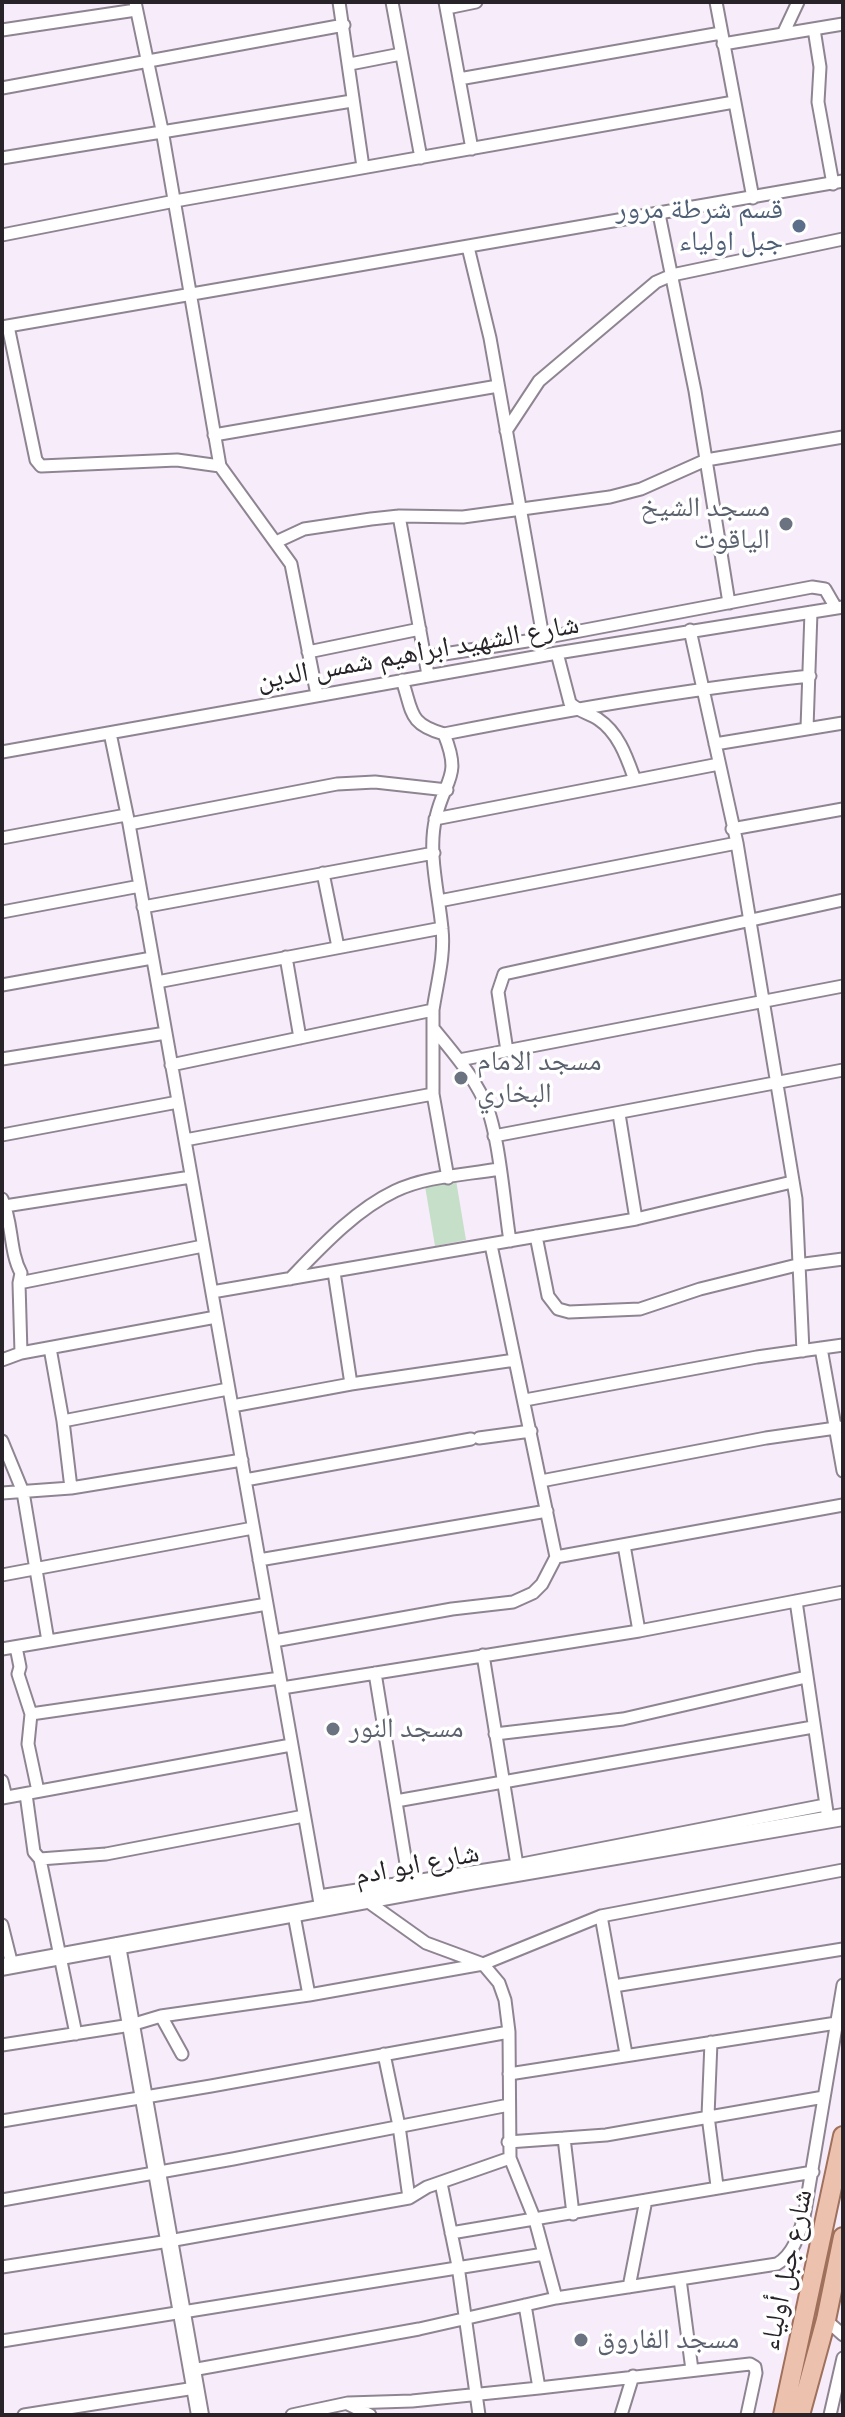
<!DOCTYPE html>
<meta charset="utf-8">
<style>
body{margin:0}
#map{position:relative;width:845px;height:2417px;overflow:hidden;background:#f7ecf9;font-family:"Fira Sans Condensed",sans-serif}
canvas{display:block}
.frame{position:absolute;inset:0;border:4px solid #272328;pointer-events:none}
</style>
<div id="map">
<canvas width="845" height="2417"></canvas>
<div class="frame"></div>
</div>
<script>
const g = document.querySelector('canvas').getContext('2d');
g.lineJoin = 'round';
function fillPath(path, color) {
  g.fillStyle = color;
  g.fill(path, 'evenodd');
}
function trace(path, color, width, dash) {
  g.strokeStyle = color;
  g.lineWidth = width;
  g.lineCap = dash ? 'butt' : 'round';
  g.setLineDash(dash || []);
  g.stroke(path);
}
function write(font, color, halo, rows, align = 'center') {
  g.font = font + ' "Fira Sans Condensed","Noto Naskh Arabic",sans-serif';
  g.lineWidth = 7;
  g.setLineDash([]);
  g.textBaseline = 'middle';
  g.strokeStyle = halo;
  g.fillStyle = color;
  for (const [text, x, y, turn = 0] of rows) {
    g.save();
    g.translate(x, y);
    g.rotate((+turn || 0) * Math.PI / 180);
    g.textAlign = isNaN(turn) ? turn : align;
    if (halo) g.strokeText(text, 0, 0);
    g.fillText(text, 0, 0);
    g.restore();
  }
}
const green = new Path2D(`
 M456 1180 466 1240 435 1246 425 1186Z`);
const street = new Path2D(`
 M135 2 162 130 220 466 291 564 317 695
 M339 2 363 167
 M392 2 421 158
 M445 2 472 149
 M716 2 753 198
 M447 8 476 2
 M814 29 820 67 818 102 833 184
 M2 30 136 10
 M783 34 798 2
 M723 44 843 24
 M350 64 401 54
 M459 79 721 33
 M2 88 344 25
 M2 158 352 101
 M659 214 695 391 729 603
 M2 235 175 201 734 102
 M468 247 490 338 543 637
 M8 326 36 460 41 466 177 460 220 466
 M2 327 843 181
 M506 431 539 381 656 282 672 275 843 239
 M214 435 498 386
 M399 516 428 675
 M276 542 304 529 371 519 399 516 463 517 610 497 641 489 706 460 843 437
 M690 630 737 843 796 1199 803 1351
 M308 652 420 629
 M557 653 570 703C578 711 588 713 598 719 619 733 627 758 635 780
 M425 657 527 641 812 587 825 589 836 608
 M807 728 811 612
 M110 733 129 824 321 1909
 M444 734C566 710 687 689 810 676
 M715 744 843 723
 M2 752 557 653 843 607
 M435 819 719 764
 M129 824 337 784 375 782 447 790
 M732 829 843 809
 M2 838 126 815
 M323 873 338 947
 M439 901 737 843
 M143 907 434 853
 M2 912 140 886
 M286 957 300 1038
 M157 982 442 928
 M2 985 152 958
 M433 1010V1094L448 1178
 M433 1028C452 1051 471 1073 484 1100 499 1130 504 1204 510 1241
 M507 1051 498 992 504 974 843 900
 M2 1059 166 1033
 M459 1060 843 986
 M171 1065 433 1010C437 983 445 956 442 929 439 894 427 852 436 817 445 778 462 778 444 734 408 724 413 712 402 680
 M619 1114 636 1219
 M2 1135 178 1102
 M494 1136 843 1070
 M185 1140 433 1094
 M2 1199C13 1222 9 1251 21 1273L19 1283 21 1353
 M5 1206 191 1177
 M536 1236 548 1296 558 1309 569 1312 640 1309 700 1289 797 1265 843 1259
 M334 1272 351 1384
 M290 1279C321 1247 355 1210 395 1191 426 1176 465 1175 499 1169
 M19 1283 203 1246
 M212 1292 636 1219 792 1182
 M50 1348 63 1421 71 1488
 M821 1348 843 1471
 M2 1360 21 1353 216 1317
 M525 1400 757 1357 843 1345
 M232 1406 351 1384 515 1360
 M63 1421 228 1389
 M479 1438 531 1431
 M2 1441 23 1492 48 1641
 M245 1480 471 1439
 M541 1481 766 1438 843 1427
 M2 1493 71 1488 242 1460
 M624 1545 639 1631
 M556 1557 843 1505
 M259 1560 547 1511
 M2 1575 253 1528
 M796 1601 827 1812
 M274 1641 452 1609 513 1602 533 1593 542 1584 556 1557 491 1245
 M16 1647 20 1667 18 1674 31 1714 280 1678
 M2 1649 267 1604
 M483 1655 517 1865
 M375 1673 409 1882
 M282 1688 639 1631 843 1592
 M31 1714 28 1744 38 1791
 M495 1734 623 1719 806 1677
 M2 1781 6 1797
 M26 1794 34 1852 40 1859 106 1854 304 1816
 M2 1798 291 1745
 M396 1801 813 1727
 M40 1859 76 2034
 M319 1896 517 1865 825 1805
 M367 1901 426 1943 483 1964 499 1983 505 2000 509 2032 510 2158 535 2220 556 2298
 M294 1915 309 1995
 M601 1916 626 2054
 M2 1925 12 1965
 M614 1986 843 1949
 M161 2016 182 2054
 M711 2042 708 2116 717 2186
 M2 2045 131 2025 161 2016 309 1995 483 1964 601 1916 843 1870
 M384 2054 399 2126 409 2198
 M509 2074 843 2022
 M2 2121 211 2086 509 2032
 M564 2138 573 2214
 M508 2142 606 2135 824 2097
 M441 2183 458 2266 479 2415
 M2 2200 233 2159 509 2105
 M451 2233 813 2172
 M2 2267 169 2241 409 2198 427 2187 510 2158
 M680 2279 692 2370
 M629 2287 646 2200
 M826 2320 843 2335
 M2 2341 544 2254
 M192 2370 419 2329 556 2298 777 2264C794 2254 799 2234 804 2217L843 1985
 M539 2388 750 2364 755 2367 756 2373 747 2415
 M348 2404 370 2415
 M24 2415 195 2388
 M292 2415 348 2403 412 2401 539 2388 525 2305
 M621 2415 633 2376
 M830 2415 843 2358`);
const secondary = new Path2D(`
 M117 1946 200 2415
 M2 1967 471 1881 843 1817`);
const primary = new Path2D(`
 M783 2415 843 2136
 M800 2415 826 2320 843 2237`);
const markers = [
 [799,226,8,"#5c6f8a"],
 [786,524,8,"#6b7280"],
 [461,1078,8,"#6b7280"],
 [333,1729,8,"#6b7280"],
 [581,2340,8,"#6b7280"]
];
const serviceNames = [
 ["قسم شرطة مرور",783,210],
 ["جبل اولياء",783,242]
];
const worshipNames = [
 ["مسجد الشيخ",770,508,"right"],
 ["الياقوت",770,540,"right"],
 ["مسجد الامام",477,1062],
 ["البخاري",477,1094],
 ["مسجد النور",349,1729],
 ["مسجد الفاروق",597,2340]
];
const streetNames = [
 ["شارع الشهيد ابراهيم شمس الدين",418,653,-10],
 ["شارع ابو ادم",417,1865,-11],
 ["شارع جبل أولياء",787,2270,-78]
];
fillPath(green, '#c6dfc8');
trace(street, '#8f8592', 15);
trace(secondary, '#8f8592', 20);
trace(primary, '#9f705c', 22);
trace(street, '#fff', 11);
trace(secondary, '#fff', 16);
trace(primary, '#ecc2ae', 18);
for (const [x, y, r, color] of markers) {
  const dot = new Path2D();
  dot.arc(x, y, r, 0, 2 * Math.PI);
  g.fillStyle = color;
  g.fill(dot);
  trace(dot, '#fff', 3);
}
write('28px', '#4e5e75', '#fff', serviceNames, 'right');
write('28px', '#5b616d', '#fff', worshipNames, 'left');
write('28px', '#272328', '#fff', streetNames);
</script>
